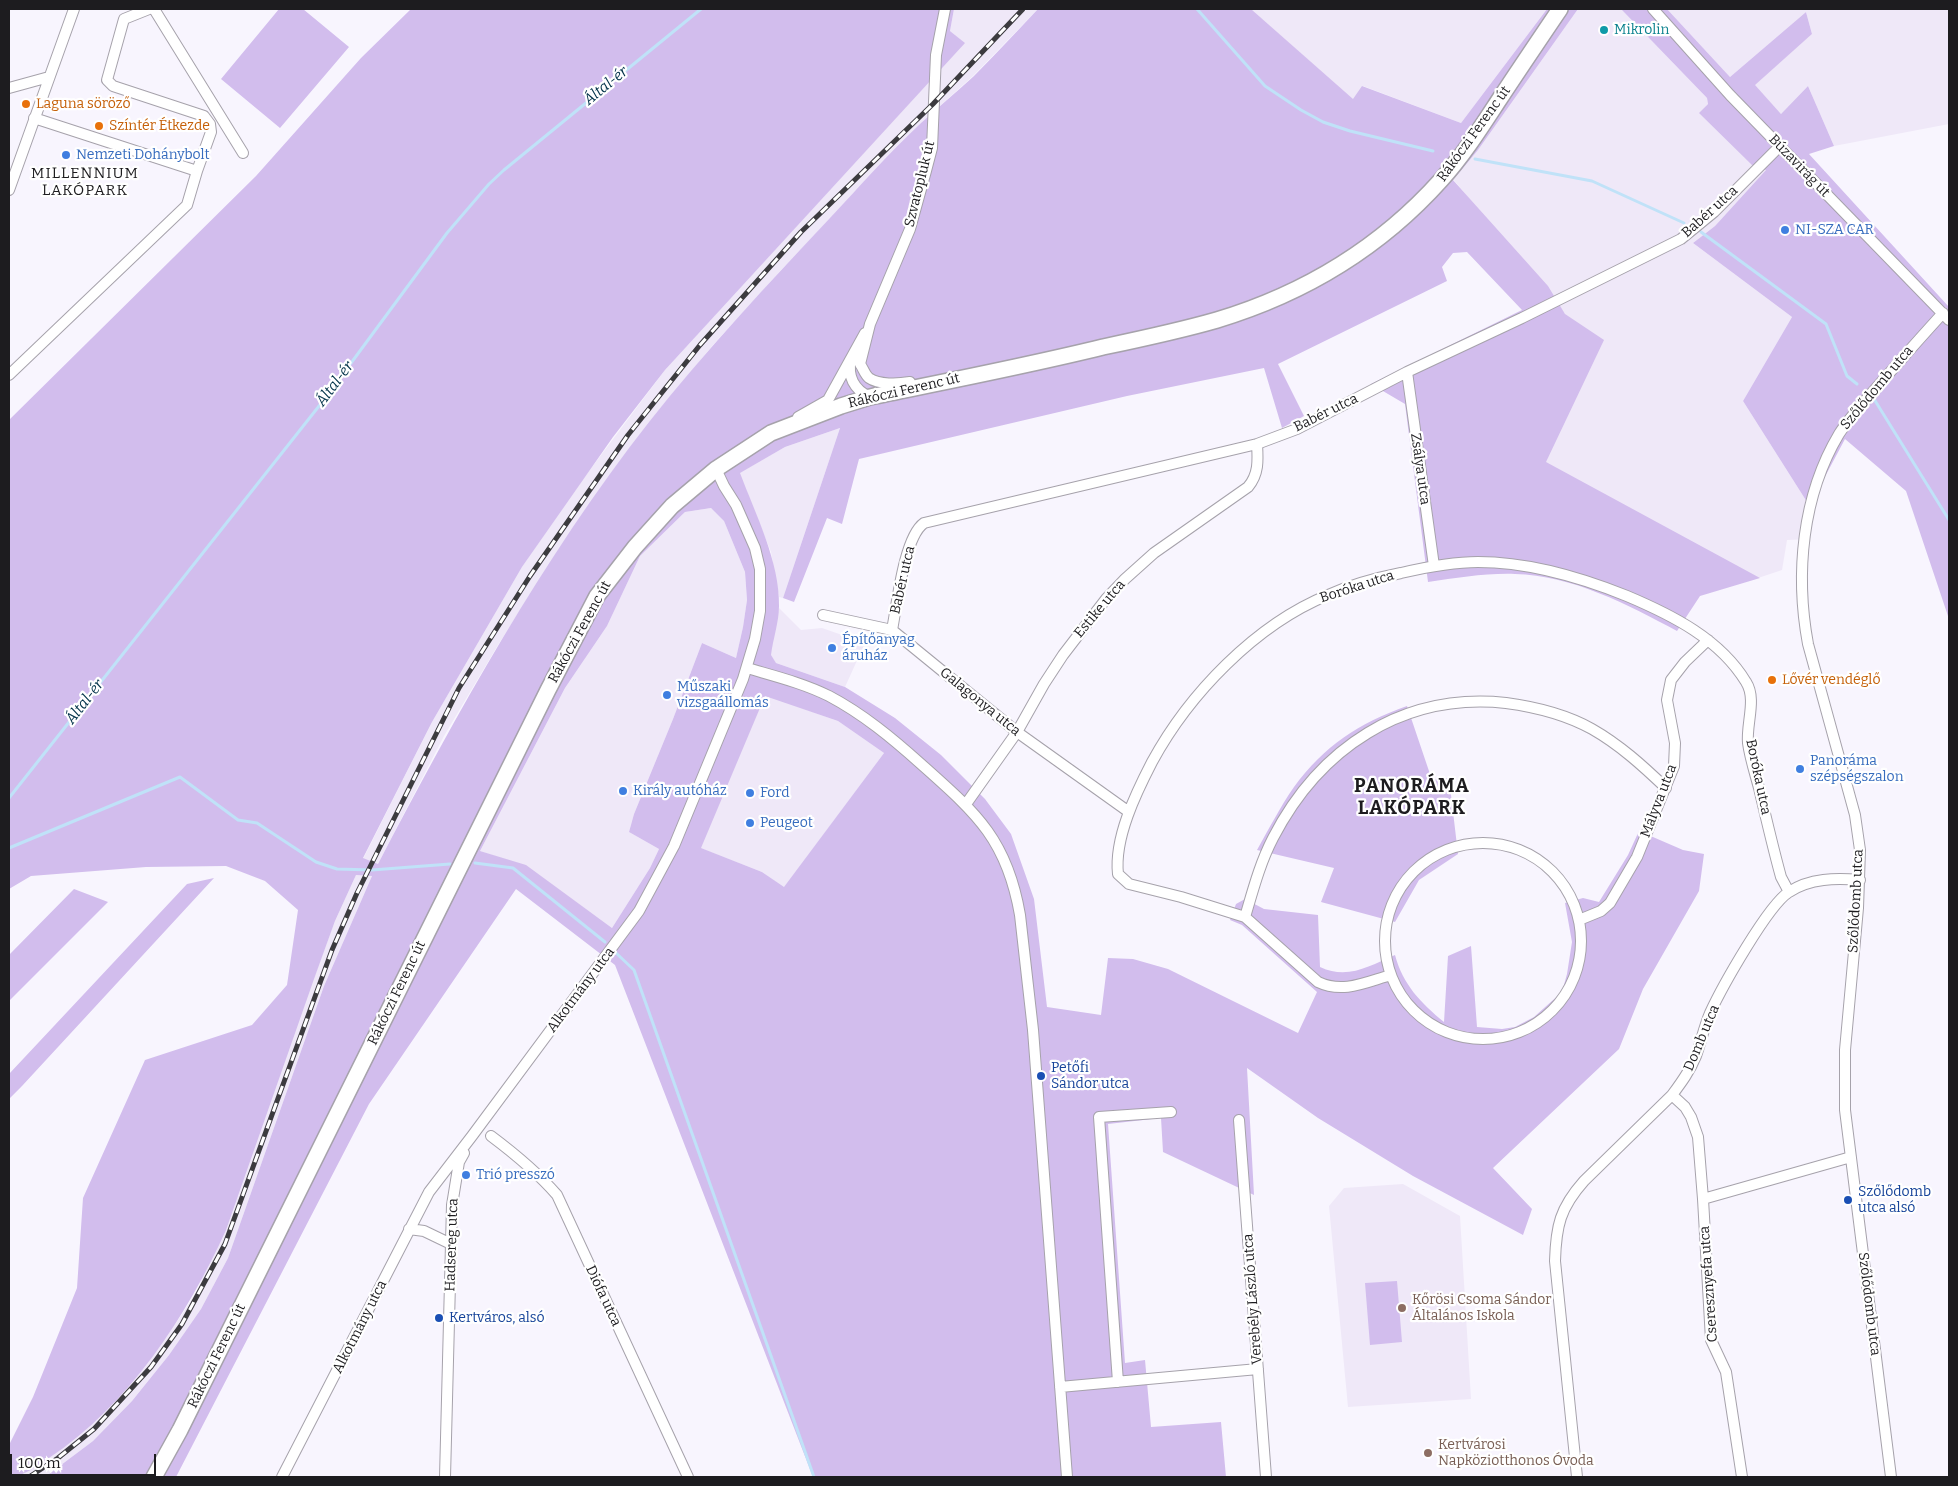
<!DOCTYPE html>
<meta charset="utf-8">
<style>
body{margin:0}
#map{position:relative;width:1958px;height:1486px;overflow:hidden;background:#f8f5fe;font-family:Bitter,serif}
canvas{display:block}
.frame{position:absolute;inset:0;border:10px solid #1d1c1f;pointer-events:none}
.scale{position:absolute;left:10px;top:1454px;width:146px;height:22px;box-sizing:border-box;border:2px solid #1d1c1f;border-top:0;padding-left:6px;font-size:15px;line-height:18px;white-space:nowrap;color:#1d1c1f;-webkit-text-stroke:4px #fff;paint-order:stroke}
</style>
<div id="map">
<canvas width="1958" height="1486"></canvas>
<div class="frame"></div>
<div class="scale">100 m</div>
</div>
<script>
const g = document.querySelector('canvas').getContext('2d');
g.lineJoin = 'round';
function fillPath(path, color) {
  g.fillStyle = color;
  g.fill(path, 'evenodd');
}
function trace(path, color, width, dash) {
  g.strokeStyle = color;
  g.lineWidth = width;
  g.lineCap = dash ? 'butt' : 'round';
  g.setLineDash(dash || []);
  g.stroke(path);
}
function write(font, color, halo, rows, align = 'center') {
  g.font = font + ' Bitter,serif';
  g.lineWidth = 4.5;
  g.setLineDash([]);
  g.textBaseline = 'middle';
  g.strokeStyle = halo;
  g.fillStyle = color;
  for (const [text, x, y, turn = 0] of rows) {
    g.save();
    g.translate(x, y);
    g.rotate((+turn || 0) * Math.PI / 180);
    g.textAlign = isNaN(turn) ? turn : align;
    if (halo) g.strokeText(text, 0, 0);
    g.fillText(text, 0, 0);
    g.restore();
  }
}
const built = new Path2D(`
 M954 9H1038L973 76 920 124 782 269 713 345 649 422 606 480 557 552 498 645 444 736 378 864 363 859 432 722 522 567 574 491 665 370 964 43 950 31Z
 M1251 9H1547L1461 123 1363 86 1353 100Z
 M1578 9H1621L1707 98 1708 104 1700 113 1766 170 1715 226 1693 243 1792 317 1743 401 1814 513 1810 539 1787 540 1782 570 1749 581 1483 487 1565 314 1453 179 1478 150Z
 M1667 9H1949V124L1834 146 1808 86 1781 114 1754 85 1812 34 1806 12 1730 77Z
 M840 428 783 598 779 597 771 552 739 473 785 447Z
 M711 508 724 521 745 572 747 600 743 627 736 658 702 643 673 719 634 814 629 832 659 849 650 868 612 928 526 866 480 851 565 688 607 626 640 556 685 512Z
 M779 608 801 630 822 628 865 643 845 687 776 663 770 655Z
 M765 695 838 721 884 753 784 888 762 872 700 848Z
 M356 875 372 876 324 986 228 1258 201 1309 169 1355 132 1401 93 1441 45 1477H19L53 1455 118 1397 144 1368 183 1313 198 1289 335 921Z
 M1403 1184 1460 1216 1471 1399 1348 1407 1329 1206 1344 1188Z`);
const green = new Path2D(`
 M279 9H303L349 47 280 128 221 79Z
 M411 9H954L950 31 965 43 665 370 613 437 522 567 432 722 363 858 378 864C458 711 542 559 649 422 705 351 768 284 830 218 860 186 889 153 921 123 938 107 957 92 974 76 996 54 1017 31 1038 9H1251L1353 99 1362 86 1461 123 1547 9H1578L1478 150 1453 180 1548 286 1565 314 1604 340 1546 462 1760 578 1700 596 1677 631C1629 605 1571 575 1515 574 1486 573 1457 578 1428 582L1405 404 1371 384 1522 310 1467 252 1453 253 1442 267 1447 281 1278 364 1304 416 1282 428 1264 368 1127 396 859 459 842 524 827 518 794 602 783 598 840 428 785 447 740 473C755 513 780 562 779 606 779 622 773 639 771 655L776 663 845 687 895 718 941 755 985 799 1011 834 1034 899 1047 1007 1101 1015 1108 958 1133 959 1168 969 1298 1033 1317 992 1242 925 1230 920 1236 904 1245 899 1264 909 1318 915 1320 967C1348 980 1369 966 1395 955 1403 985 1421 1003 1444 1022L1448 956 1471 946 1477 1027 1502 1029 1515 1027 1534 1017 1562 992 1567 974 1572 942 1565 903 1583 898 1599 902 1628 855 1639 831 1683 850 1704 854 1699 891 1643 989 1619 1049 1493 1168 1532 1209 1523 1235 1413 1176 1318 1118 1247 1068 1254 1195 1163 1152 1161 1118 1108 1124 1125 1363 1145 1360 1151 1427 1221 1422 1226 1477H813L615 965 516 889 369 1104 176 1477H45L93 1441 132 1401 169 1355 201 1309 228 1258 324 986 372 876 356 875 335 921 314 979 226 1230C187 1316 129 1405 49 1458 36 1466 24 1477 9 1477V1445L33 1397 77 1288 83 1198 145 1060 252 1025 287 985 298 910 265 881 226 866 146 867 31 876 9 889V420L256 176 361 58ZM711 508 724 521 745 572 747 600 743 627 736 658 702 643 673 719 634 814 629 832 659 849 650 868 612 928 526 865 480 851 565 688 607 626 640 556 685 512ZM765 696 838 721 884 753 784 887 762 872 701 848Z
 M1621 9H1667L1730 77 1806 12 1812 34 1755 85 1781 114 1808 86 1834 146 1809 154 1949 307V619L1906 491 1845 439 1820 486 1814 513 1743 401 1792 317 1693 243 1715 226 1766 170 1752 165 1699 113 1708 104 1707 98Z
 M1407 706 1432 780 1449 778 1458 854 1419 880 1395 922 1321 902 1334 868 1257 850C1269 829 1280 807 1294 787 1324 746 1359 723 1407 706Z
 M214 878 22 1086 9 1099V1074L187 884Z
 M74 889 108 902 9 1001V955Z
 M1397 1281 1402 1342 1370 1345 1365 1283Z`);
const stream = new Path2D(`
 M1197 9 1265 86 1301 110 1323 122 1350 131 1433 151
 M1475 159 1592 181 1684 223
 M1701 232 1826 324 1847 376 1857 384
 M1874 399 1949 520
 M9 798 323 401 447 233 489 184 504 170 701 9
 M9 848 180 777 238 820 257 823 316 862 337 869 372 870 450 864
 M475 863 513 868 605 942
 M615 952 634 970 814 1477`);
const minor = new Path2D(`
 M154 9 243 153
 M1653 9 1730 95 1949 320
 M9 88 49 77
 M34 118 197 171
 M9 190 74 9
 M851 359C847 376 854 390 870 397
 M1407 372 1434 566
 M9 375 187 205 197 171 211 132 210 124 204 116 113 86 107 80 124 19 149 9
 M910 382C898 384 879 385 869 378 865 375 863 368 860 364L870 324 910 229 926 171 932 148 936 55 945 9
 M798 417 828 400 865 333
 M823 615 892 630 1017 732 1129 812
 M892 630C897 605 904 537 924 523L1257 444 1297 429 1407 372 1522 318 1681 239 1714 212 1780 146
 M747 668C774 676 803 683 829 696 863 714 892 738 921 764 976 813 1007 839 1020 915L1033 1030 1067 1477
 M966 804 1017 732 1044 684 1063 655 1106 599 1125 579 1154 553 1248 487C1259 474 1258 460 1257 444
 M1385 941a98 98 0 1 1 196 0a98 98 0 1 1-196 0Z
 M1245 917C1253 890 1260 863 1273 838 1319 749 1402 692 1506 703 1536 707 1565 714 1592 729 1620 745 1643 766 1666 788
 M1579 920 1601 911 1610 903 1637 857 1674 766 1675 743 1667 700 1671 680 1685 662 1708 640
 M1391 975C1366 982 1343 994 1318 982L1245 917 1181 897 1129 884 1118 874C1114 838 1136 793 1152 762 1189 694 1255 625 1328 595 1351 585 1376 578 1401 573 1427 567 1452 562 1478 562 1529 562 1580 577 1627 596 1672 615 1720 639 1746 682 1757 699 1746 724 1748 743 1750 758 1755 773 1759 788 1766 818 1773 848 1781 877L1789 892
 M1672 1095 1685 1107 1691 1117 1698 1137 1703 1199 1711 1340 1726 1372 1742 1477
 M1239 1120 1266 1477
 M491 1136C515 1154 537 1172 557 1195L688 1477
 M1703 1199 1851 1157
 M409 1229 424 1231 451 1244
 M1118 1382 1099 1117 1171 1112
 M1060 1387 1258 1369
 M282 1477 429 1192 472 1136 639 911 674 846 743 679 755 639 760 611V569L755 548 736 505 724 486 716 469
 M445 1477 452 1205 459 1162 464 1153
 M1577 1477 1555 1261C1556 1226 1560 1208 1584 1181L1672 1095C1681 1083 1690 1071 1696 1056 1701 1042 1704 1027 1710 1013 1722 987 1768 905 1789 892 1810 878 1836 878 1860 880
 M1891 1477 1845 1110V1050L1858 908 1860 850 1855 815 1808 644C1795 574 1802 496 1839 434 1850 417 1864 402 1877 387 1899 362 1921 337 1943 313`);
const secondary = new Path2D(`
 M154 1477 180 1430 548 690 597 596 635 547 672 506 716 469 771 433 841 406 870 397C948 381 1026 366 1103 347 1141 339 1179 331 1217 320 1303 294 1380 248 1441 180 1462 157 1480 129 1497 103 1518 71 1539 40 1560 9`);
const rail = new Path2D(`
 M29 1477 58 1458 94 1429 151 1367 182 1324 225 1244 332 950 357 893 459 688 530 576 628 435 700 345 801 232 933 104 1023 9`);
const markers = [
 [1604,30,5,"#0f9aa8"],
 [26,104,5,"#e8710a"],
 [99,126,5,"#e8710a"],
 [66,155,5,"#3f7fe0"],
 [1785,230,5,"#3f7fe0"],
 [832,648,5,"#3f7fe0"],
 [1772,680,5,"#e8710a"],
 [667,695,5,"#3f7fe0"],
 [1800,769,5,"#3f7fe0"],
 [623,791,5,"#3f7fe0"],
 [750,793,5,"#3f7fe0"],
 [750,823,5,"#3f7fe0"],
 [1041,1076,5,"#1a4fb4"],
 [466,1175,5,"#3f7fe0"],
 [1848,1200,5,"#1a4fb4"],
 [1402,1308,5,"#8d6e63"],
 [439,1318,5,"#1a4fb4"],
 [1428,1453,5,"#8d6e63"]
];
const cultureNames = [
 ["Mikrolin",1614,30]
];
const foodNames = [
 ["Laguna söröző",36,104],
 ["Színtér Étkezde",109,126],
 ["Lővér vendéglő",1782,680]
];
const streetNames = [
 ["Rákóczi Ferenc út",1474,134,-54],
 ["Búzavirág út",1799,166,46],
 ["Szvatopluk út",920,184,-76],
 ["Babér utca",1710,212,-42],
 ["Szőlődomb utca",1877,388,-50],
 ["Rákóczi Ferenc út",904,391,-13],
 ["Babér utca",1326,413,-26],
 ["Zsálya utca",1420,469,82],
 ["Babér utca",903,580,-77],
 ["Boróka utca",1357,587,-18],
 ["Estike utca",1100,609,-50],
 ["Rákóczi Ferenc út",580,632,-61],
 ["Galagonya utca",980,702,39],
 ["Boróka utca",1758,777,78],
 ["Mályva utca",1659,801,-69],
 ["Szőlődomb utca",1856,901,-87],
 ["Alkotmány utca",581,990,-53],
 ["Rákóczi Ferenc út",397,993,-64],
 ["Domb utca",1702,1038,-67],
 ["Hadsereg utca",452,1245,-88],
 ["Cseresznyefa utca",1709,1284,-94],
 ["Diófa utca",603,1296,65],
 ["Verebély László utca",1253,1299,-94],
 ["Szőlődomb utca",1869,1304,83],
 ["Alkotmány utca",360,1327,-63],
 ["Rákóczi Ferenc út",217,1356,-64]
];
const shopNames = [
 ["Nemzeti Dohánybolt",76,155],
 ["NI-SZA CAR",1795,230],
 ["Építőanyag",842,640],
 ["áruház",842,656],
 ["Műszaki",677,687],
 ["vizsgaállomás",677,703],
 ["Panoráma",1810,761],
 ["szépségszalon",1810,777],
 ["Király autóház",633,791],
 ["Ford",760,793],
 ["Peugeot",760,823],
 ["Trió presszó",476,1175]
];
const transitNames = [
 ["Petőfi",1051,1068],
 ["Sándor utca",1051,1084],
 ["Szőlődomb",1858,1192],
 ["utca alsó",1858,1208],
 ["Kertváros, alsó",449,1318]
];
const educationNames = [
 ["Kőrösi Csoma Sándor",1412,1300],
 ["Általános Iskola",1412,1316],
 ["Kertvárosi",1438,1445],
 ["Napköziotthonos Óvoda",1438,1461]
];
const waterNames = [
 ["Által-ér",606,86,-39],
 ["Által-ér",335,384,-53],
 ["Által-ér",85,702,-52]
];
const neighbourhoodNames = [
 ["MILLENNIUM",85,174],
 ["LAKÓPARK",85,191]
];
const districtNames = [
 ["PANORÁMA",1412,787],
 ["LAKÓPARK",1412,809]
];
fillPath(built, '#efe8f8');
fillPath(green, '#d2bded');
trace(stream, '#c0e2f8', 3);
trace(minor, '#a6a2ab', 12);
trace(secondary, '#a6a2ab', 18);
trace(minor, '#fff', 10);
trace(secondary, '#fff', 15);
trace(rail, '#3c3b3f', 5);
trace(rail, '#fff', 3, [9]);
for (const [x, y, r, color] of markers) {
  const dot = new Path2D();
  dot.arc(x, y, r, 0, 2 * Math.PI);
  g.fillStyle = color;
  g.fill(dot);
  trace(dot, '#fff', 2);
}
write('14px', '#0d838f', '#fff', cultureNames, 'left');
write('14px', '#c56008', '#fff', foodNames, 'left');
write('14px', '#1d1c1f', '#fff', streetNames);
write('14px', '#366cbe', '#fff', shopNames, 'left');
write('14px', '#164399', '#fff', transitNames, 'left');
write('14px', '#785e54', '#fff', educationNames, 'left');
write('italic 15px', '#003148', '#fff', waterNames);
g.letterSpacing = '1px';
write('15px', '#1d1c1f', '#fff', neighbourhoodNames);
g.letterSpacing = '0px';
g.letterSpacing = '1px';
write('bold 19px', '#1d1c1f', '#fff', districtNames);
g.letterSpacing = '0px';
</script>
